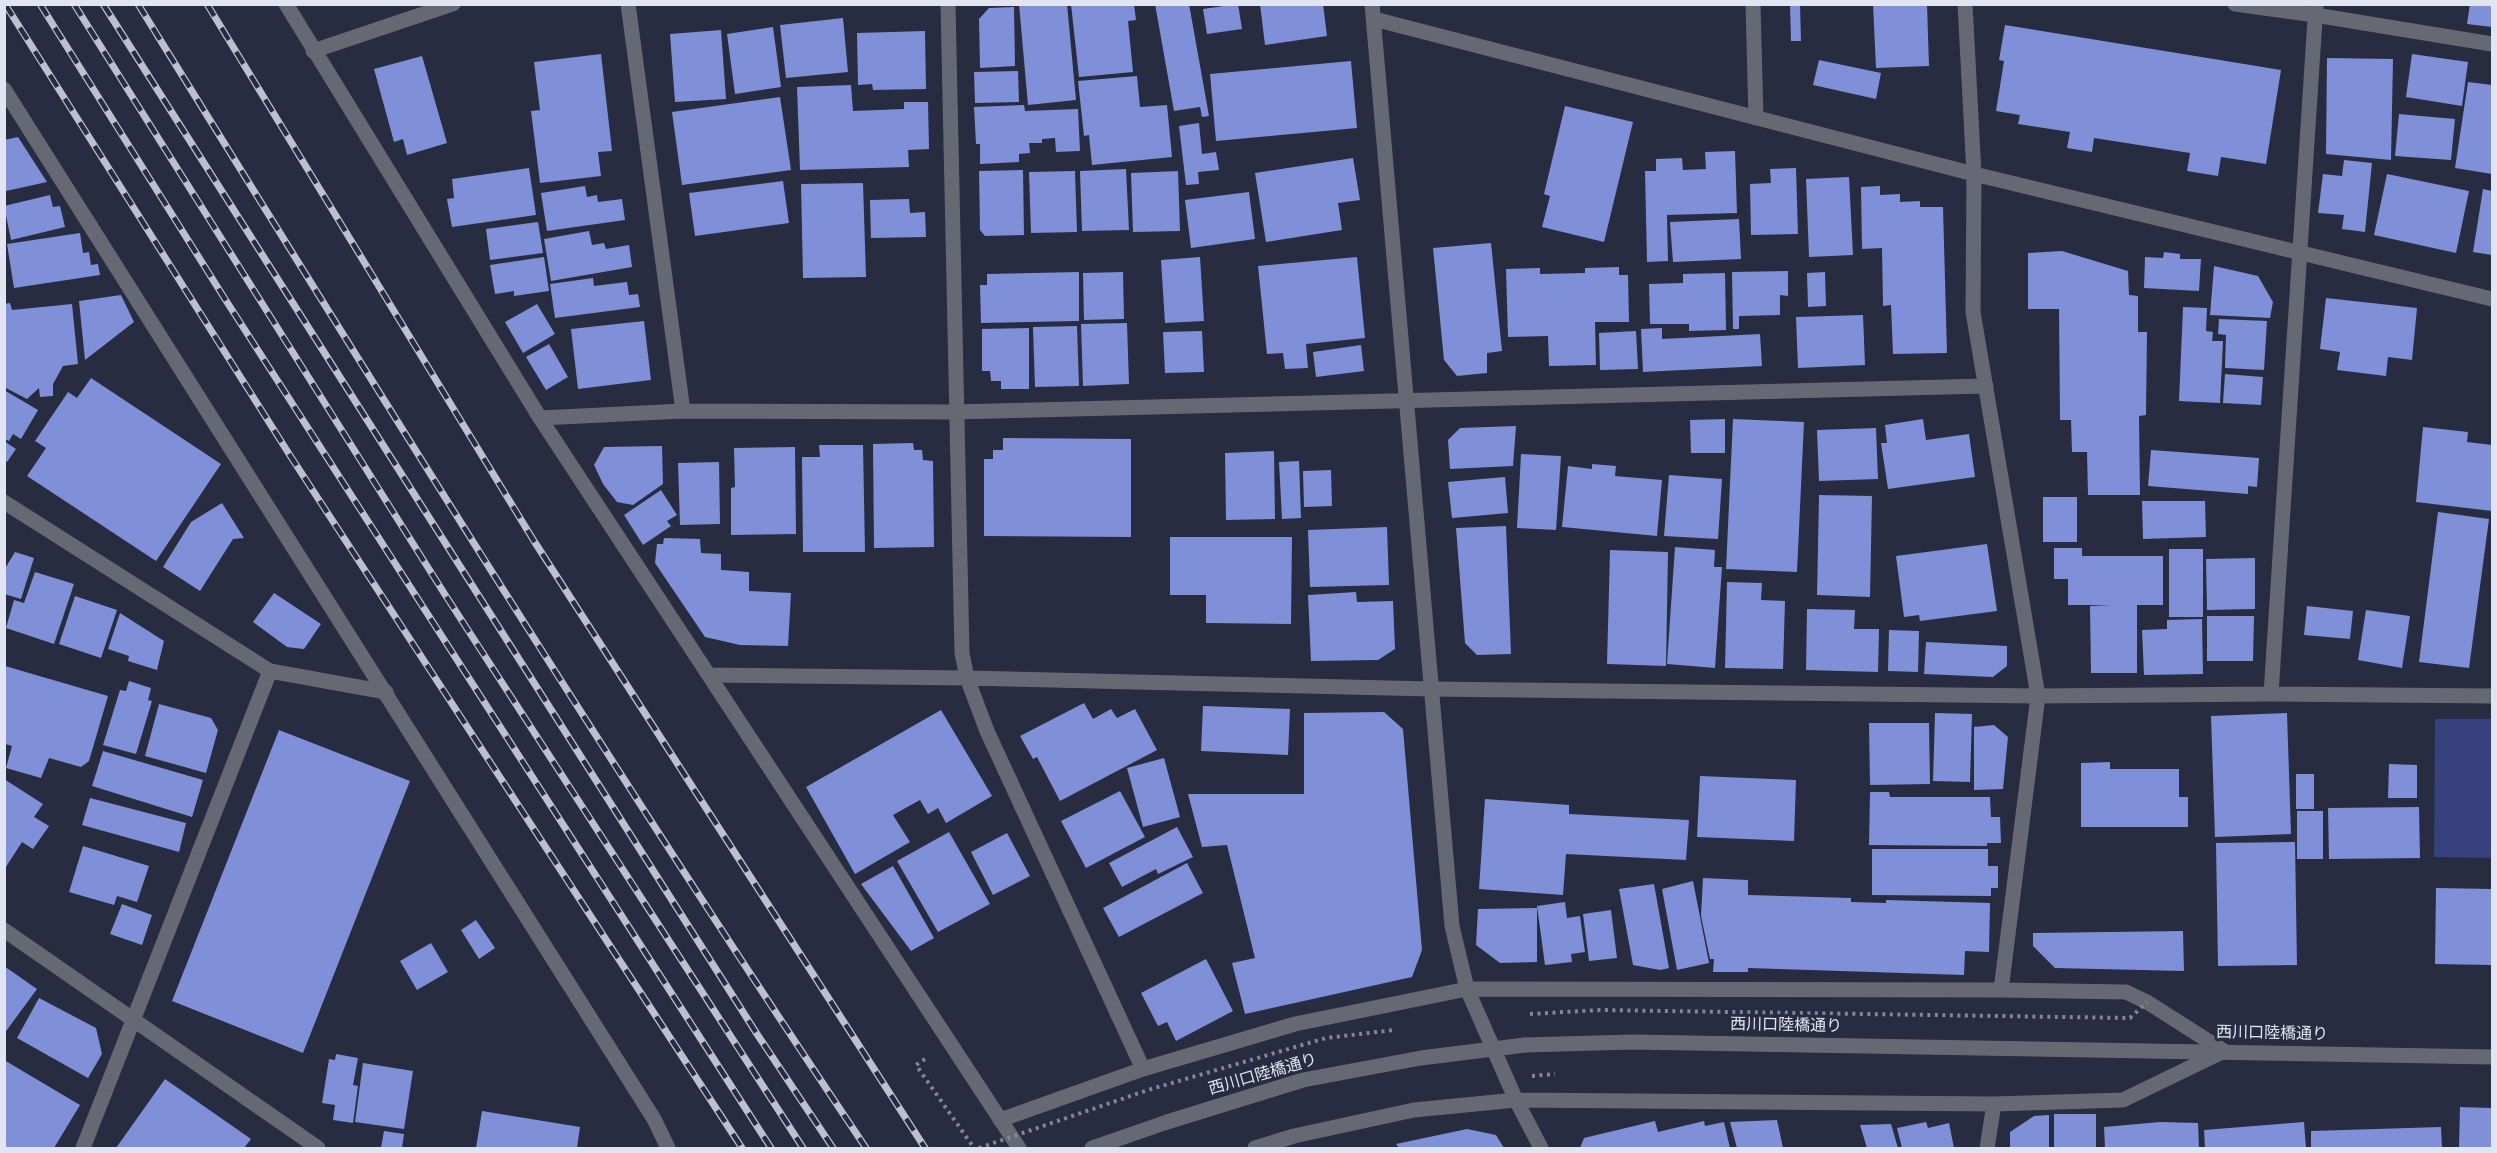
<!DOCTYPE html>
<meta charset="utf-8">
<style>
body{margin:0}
#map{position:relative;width:2497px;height:1153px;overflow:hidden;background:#272c40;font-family:Roboto,sans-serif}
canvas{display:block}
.frame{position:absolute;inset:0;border:6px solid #e1e5f2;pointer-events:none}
</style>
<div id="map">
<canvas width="2497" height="1153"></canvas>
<div class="frame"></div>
</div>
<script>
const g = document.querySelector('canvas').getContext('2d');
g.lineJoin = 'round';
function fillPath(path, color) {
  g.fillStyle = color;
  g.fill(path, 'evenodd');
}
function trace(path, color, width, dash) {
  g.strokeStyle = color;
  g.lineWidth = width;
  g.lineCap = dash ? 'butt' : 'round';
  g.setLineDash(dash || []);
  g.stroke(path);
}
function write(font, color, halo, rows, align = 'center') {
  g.font = font + ' Roboto,"Noto Sans JP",sans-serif';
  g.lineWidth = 6;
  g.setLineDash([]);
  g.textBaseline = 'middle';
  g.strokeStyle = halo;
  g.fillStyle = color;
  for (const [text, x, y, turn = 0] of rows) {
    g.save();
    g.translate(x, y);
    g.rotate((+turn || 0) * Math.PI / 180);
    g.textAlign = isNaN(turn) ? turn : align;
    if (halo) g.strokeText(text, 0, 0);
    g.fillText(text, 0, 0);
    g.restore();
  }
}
const green = new Path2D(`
 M2435 719H2492V858L2434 857Z`);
const building = new Path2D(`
 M1019 4H1067L1076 100 1028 105Z
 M1071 4H1134L1136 20 1128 21 1133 72 1079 77Z
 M1155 4H1189L1209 116 1202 117 1200 107 1174 111Z
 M1238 4 1242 29 1207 34 1203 9Z
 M1260 4H1323L1327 36 1265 45Z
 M1790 4H1800L1801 41H1791Z
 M1873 4H1927L1929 66 1876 68Z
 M2470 4H2492V27L2467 24Z
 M1014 7 1015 66 980 68 979 19 989 8Z
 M843 18 848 72 786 78 780 25Z
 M2005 25 2281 70 2266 164 2221 157 2218 176 2187 171 2190 153 2094 138 2092 152 2067 148 2070 132 2018 124 2020 115 1996 111 2004 61 1999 60Z
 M773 27 781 87 735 94 727 34Z
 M721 30 726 99 675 102 670 34Z
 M925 31 926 89 873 90 872 84 858 85 857 33Z
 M601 54 612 151 598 152 601 176 540 183 531 111 540 110 534 62Z
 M2412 54 2468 62 2462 106 2406 97Z
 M422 56 447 143 407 155 403 139 394 142 374 69Z
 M2327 58 2393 59 2391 160 2326 154Z
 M1819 60 1881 73 1876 99 1813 85Z
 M1351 61 1357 128 1216 141 1210 74Z
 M1018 71 1019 102 975 103 974 72Z
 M1137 76 1140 107 1167 105 1172 157 1092 165 1089 135 1084 136 1078 81Z
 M2468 82 2492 85V174L2455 168Z
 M851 85 853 111 904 109V102H928L929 149 908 150 909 167 800 170 797 87Z
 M780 97 791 170 682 185 672 112Z
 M1024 105 1025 111 1078 109 1080 151 1056 152 1055 138 1042 139V143H1029L1030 153 1019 154V162L980 164V144H976L974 107Z
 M1565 106 1633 122 1604 242 1542 227 1550 196 1544 194Z
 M2399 114 2455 119 2451 160 2395 156Z
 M1199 123 1202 154 1216 152 1219 170 1198 172 1199 184 1186 185 1179 126Z
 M18 137 47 182 6 191 4 140Z
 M1735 151 1737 213 1667 215 1668 261 1647 262 1645 171H1656V159L1682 158 1683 170 1706 169 1705 152Z
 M1353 158 1360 200 1338 203 1342 230 1266 242 1255 173Z
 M2344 160 2372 163 2365 232 2342 229 2344 215 2318 213 2323 174 2342 176Z
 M529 168 536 215 452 227 447 199 454 198 452 179Z
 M1796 168 1798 234 1751 235 1750 184 1771 183 1770 169Z
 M1126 169 1129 230 1082 231 1080 171Z
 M1023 170 1024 235 985 236 980 230 979 171Z
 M1075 171 1077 232 1031 233 1029 172Z
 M1178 171 1180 231 1133 232 1131 173Z
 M2387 174 2469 191 2456 253 2374 235Z
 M1849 177 1853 255 1809 257 1806 179Z
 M783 181 789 223 695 236 689 193Z
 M863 183 866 277 803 278 801 184Z
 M585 186 587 197 597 195 598 202 622 199 625 220 547 231 541 193Z
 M1880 186V195L1900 194V202L1920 201V207H1943L1947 353 1893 354 1891 305 1883 306 1882 248 1862 249 1861 187Z
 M2483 189 2492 191V255L2473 252Z
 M1249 192 1255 239 1191 248 1185 200Z
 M50 195 53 207 60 206 65 227 11 240 4 206Z
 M909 199 910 213 925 212 926 237 871 238 870 200Z
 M1739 219 1741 259 1673 262 1670 222Z
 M538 222 543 253 490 260 486 229Z
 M589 231 592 245 604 243 606 249 629 245 632 267 551 281 544 239Z
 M80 233 83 253 89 252 91 265 98 264 100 275 14 288 7 244Z
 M1491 243 1502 351 1487 353V373L1457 376 1444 360 1433 248Z
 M2062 251 2128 271 2129 295 2138 296V332H2147L2146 415 2139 416 2140 495H2088L2087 452H2072L2071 420H2060L2059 309H2028V253Z
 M2164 252 2180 254V259H2201L2199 291 2144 288 2145 257 2163 258Z
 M544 257 549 291 514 296V291L495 294 490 265Z
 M1200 257 1204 321 1165 323 1161 260Z
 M1357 257 1365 338 1306 344 1308 368 1285 369 1283 353 1267 354 1258 266Z
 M2214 266 2258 276 2273 302 2270 318 2210 315Z
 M1619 267V275H1628L1629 322H1595L1596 365 1549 366 1548 336 1508 337 1506 269 1540 268V274L1585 273V268Z
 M1788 271V296L1780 295V315L1739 316V329H1733L1732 272Z
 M1079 272V321L981 323 980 285H987V274Z
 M1123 272 1124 319 1084 320 1083 273Z
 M1825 272 1826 306 1808 307 1807 273Z
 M1725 273 1726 330 1689 331V324H1650L1649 284 1683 283V274Z
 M593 278 594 286 627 282 629 295 638 294 640 307 555 318 550 284Z
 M121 295 134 322 85 360 79 301Z
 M2326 298 2417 308 2412 360 2388 357 2386 376 2337 370 2340 352 2320 349Z
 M10 303 12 310 72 304 78 364 63 366 53 384V396L40 397 39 388 27 399 4 387V304Z
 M537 304 555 334 523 353 505 322Z
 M2183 307 2207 308 2206 331 2213 332 2212 341H2223L2220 403 2179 401Z
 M1863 315 1865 365 1798 368 1796 317Z
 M2219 319 2267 321 2264 370 2225 368 2226 335 2218 334Z
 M644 321 651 380 578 389 571 329Z
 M1127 323 1129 384 1083 386 1081 324Z
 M1077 326 1079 386 1035 387 1033 327Z
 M1029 328V389H1001V381H991L990 371H982V329Z
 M1662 328V339L1760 334 1762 366 1643 372 1641 329Z
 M1202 331 1204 372 1165 373 1163 332Z
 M1636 331 1638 369 1600 370 1599 333Z
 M549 344 568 377 546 390 526 357Z
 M1361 345 1364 371 1316 377 1313 352Z
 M2225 374 2263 377 2261 405 2223 403Z
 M91 378 221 464 156 561 27 476 46 448 35 441 68 392 77 398Z
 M4 390 38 410 21 439 13 434 9 441 4 439Z
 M1725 419V453H1691L1690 420Z
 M1733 419 1804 422 1797 572 1726 569Z
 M1923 419 1926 440 1969 434 1975 477 1888 489 1881 443H1887L1885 425Z
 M1516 426 1513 466 1450 469 1448 440 1460 428Z
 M2423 427 2468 432 2467 442 2492 445V511L2416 502Z
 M1876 428 1878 479 1819 481 1817 430Z
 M1003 438 1131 439V537L984 536V459H993V450H1003Z
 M4 441 16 449 7 462 4 460Z
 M913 443 914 450H922L923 460 933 461 934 547 874 548 873 444Z
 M819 445H863L865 552H803L802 457H820Z
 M662 446 663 484 633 505 617 502 603 484 594 465 604 447Z
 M795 447 796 534 731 535V488L735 487 734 448Z
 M2151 450 2259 458 2257 487 2248 486V494L2148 486Z
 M1274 451 1275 519 1226 520 1225 453Z
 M1521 454 1561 456 1556 530 1517 528Z
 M1299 461 1301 518 1282 519 1279 462Z
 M719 462 720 524 680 525 678 463Z
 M1592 464 1616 466 1615 476 1662 480 1657 536 1562 527 1568 466 1592 469Z
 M1331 470 1332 506 1304 507 1303 471Z
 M1669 475 1722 479 1718 539 1664 536Z
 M1505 477 1508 513 1452 518 1448 482Z
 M661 490 677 515 667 521 671 526 643 545 624 515Z
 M1819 495 1872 496 1870 597 1817 595Z
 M2043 497H2077V542H2043Z
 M2142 501H2205L2206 537 2143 539Z
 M222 503 244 538 233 539 200 591 163 567 191 522Z
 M2438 512 2489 519 2469 668 2419 662Z
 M1506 526 1511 654 1477 655 1465 643 1456 528Z
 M1387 527 1389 585 1310 587 1308 530Z
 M1170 537H1292L1291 624 1206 623V595H1170Z
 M664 538 700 539 701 553 721 554V570L749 572V591L791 593 788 646 740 645 705 637 655 563 657 544H663Z
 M1987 544 1997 611 1920 621 1919 615 1904 617 1896 556Z
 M1675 547 1715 550 1714 567H1722L1715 668 1667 664Z
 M2054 548H2082V556H2163V605H2137V673H2091L2090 606 2111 605H2068V579H2054Z
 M2169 549H2203V617H2169Z
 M1610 550 1668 552 1666 666 1607 664Z
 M15 552 34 558 21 599 4 594V570Z
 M2255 558V609L2207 610 2206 559Z
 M35 572 74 584 54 644 6 628 14 600 24 603Z
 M1727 582 1762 583 1761 600 1785 601 1783 669 1725 668Z
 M1356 592 1357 602 1393 601 1395 649 1378 660 1311 661 1308 595Z
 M274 593 321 624 304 649 287 647 253 622Z
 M75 596 117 610 101 658 59 644Z
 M2307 606 2353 611 2350 639 2304 635Z
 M1807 609 1855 610 1854 629H1879L1878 672 1806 670Z
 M2366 610 2410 616 2402 668 2358 660Z
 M120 613 164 641 157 670 128 661 129 656 108 649Z
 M2207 616H2254L2253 661H2207Z
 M2202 619 2203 674 2144 675 2142 630 2167 629V620Z
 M1889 630 1919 631 1918 672 1888 671Z
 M1926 642 2007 646V666L1993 677 1924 674Z
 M5 666 108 696 89 761 81 767 49 758 41 778 6 768 12 746 5 744Z
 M129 681 151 688 148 700 152 701 136 754 103 745 120 690 126 691Z
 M1084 703 1093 719 1111 709 1117 718 1135 709 1157 750 1060 801 1037 757 1033 759 1020 736Z
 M159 704 211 718 218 730 206 773 145 756Z
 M1203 706 1290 709 1288 755 1201 751Z
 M941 710 992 796 946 823 938 808 928 814 920 800 893 815 910 842 855 874 806 787Z
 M1384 712 1403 729 1422 950 1412 977 1245 1014 1232 963 1255 958 1227 845 1202 847 1188 794H1304V713Z
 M1935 713 1972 714 1970 782 1933 781Z
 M2287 713 2291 834 2215 837 2211 716Z
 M1869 723H1929L1930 784 1870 785Z
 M1994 725 2008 737 2003 789 1974 790V727Z
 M279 730 410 781 303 1053 172 1001Z
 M103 751 203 780 192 817 92 786Z
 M1164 758 1180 817 1143 827 1127 768Z
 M2110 762V769H2179V797H2188V827H2081V763Z
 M2389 764 2417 765V798H2388Z
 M2296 774H2314V809H2296Z
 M1700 776 1796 780 1794 841 1697 837Z
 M4 779 43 804 34 817 49 826 33 849 22 842 4 870Z
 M1120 791 1145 837 1086 868 1061 821Z
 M1870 792H1889L1890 797H1990L1991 817H2000L2001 843H1987V846L1869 845Z
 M90 798 186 823 179 852 82 825Z
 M1485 799 1569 805V814L1689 820 1686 860 1566 854 1563 895 1479 889Z
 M2419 807 2420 858 2329 859 2328 808Z
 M2297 811H2323V859H2297Z
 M1177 827 1193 857 1158 874 1156 869 1122 887 1109 863Z
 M949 832 990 904 938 932 897 861Z
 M1007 833 1030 876 993 895 971 852Z
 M2295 842 2297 965 2218 966 2216 843Z
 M83 846 149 866 137 902 117 896 114 905 69 892Z
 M1872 849H1988V866H1998V888H1991V896L1872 895Z
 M1187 863 1203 893 1119 937 1103 908Z
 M893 866 934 938 911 951 861 884Z
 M1703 878 1748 880V895L1851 898V902L1886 903V900L1990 903 1989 952 1965 951 1964 975 1748 968V972H1713L1714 959H1710L1701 916Z
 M1693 881 1709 963 1677 970 1662 889Z
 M1654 884 1669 968 1660 970 1633 965 1619 889Z
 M2436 888 2492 889V965L2435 964Z
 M1565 902 1567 918 1580 916 1585 952 1571 954 1572 962 1545 965 1537 906Z
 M122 904 152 915 142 945 110 934Z
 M1537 908V962L1500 963 1476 945 1478 909Z
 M1611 910 1617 958 1589 961 1583 914Z
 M476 920 495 948 479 959 461 930Z
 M2183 931 2184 971 2055 968 2033 946V933Z
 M431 943 448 972 417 990 400 961Z
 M1206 959 1233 1011 1176 1041 1167 1022 1158 1026 1141 993Z
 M4 966 37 989 4 1034Z
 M39 998 96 1028 102 1054 88 1078 17 1038Z
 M336 1054 358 1058 353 1085 358 1086 353 1123 333 1120 335 1105 322 1103 329 1059 335 1060Z
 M4 1060 80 1105 54 1148H4Z
 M363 1063 413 1071 404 1129 355 1122Z
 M165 1079 251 1139 244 1148H116Z
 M2460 1107 2492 1108V1148H2459Z
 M482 1111 580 1127 577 1148H476Z
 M2054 1114H2096V1148H2054Z
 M2049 1115V1148H2010V1132L2034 1116Z
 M1777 1120 1783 1148H1737L1730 1122Z
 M1655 1121 1658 1132 1704 1121 1705 1126 1724 1122 1730 1148H1580L1584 1138Z
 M1926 1122 1928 1128 1949 1123 1954 1148H1902L1897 1128Z
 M2160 1122 2198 1123 2199 1148H2105L2104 1127Z
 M2304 1122 2306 1148H2205L2204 1130Z
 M1891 1124 1898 1148H1867L1860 1125Z
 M2441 1127 2442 1148H2311V1131Z
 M1467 1129 1496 1135 1504 1148H1399L1396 1144Z
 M384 1131 404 1134 402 1148H381Z`);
const path = new Path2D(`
 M925 1059 916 1065 974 1148`);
const minor = new Path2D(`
 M286 4 540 418 1019 1148
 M628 4 683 411
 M948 4 962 653 967 678 987 731 1143 1069
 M1753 4 1756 118
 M1965 4 1974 174 1973 312 2038 696 2001 990
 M2235 4 2315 15 2492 44
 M1374 19 1974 174 2492 299
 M313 51 453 4
 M4 89 654 1119 668 1148
 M540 418 683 411 955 412 1986 386
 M709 675 967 678 1431 689 2038 696 2271 694 2492 696
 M2271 694 2316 4
 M1467 989 1516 1100 1541 1148
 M1000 1120 1143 1069 1295 1024 1467 989 2001 990 2126 992 2147 1002 2224 1051
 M83 1148 270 671
 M1255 1148 1294 1136 1414 1110 1516 1100 1994 1104 2123 1100 2224 1051
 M1987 1148 1994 1104`);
const tertiary = new Path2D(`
 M1372 4 1452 926 1467 989
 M4 502 270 671 386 692
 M4 930 318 1148
 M1525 1045 1633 1042 2492 1057`);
const rail = new Path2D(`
 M5 4 291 457 742 1148
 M40 4 225 299 771 1148
 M74 4 444 593 803 1148
 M103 4 757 1034 833 1148
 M138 4C376 388 614 773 866 1148
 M207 4 534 541 925 1148`);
const pathBridge = new Path2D(`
 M1530 1014 1600 1010 2130 1018 2147 1002
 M1532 1076 1555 1074
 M979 1148 1148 1090 1326 1038 1394 1030`);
const tertiaryBridge = new Path2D(`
 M1092 1148 1167 1122 1303 1080 1421 1058 1525 1045`);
const streetNames = [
 ["西川口陸橋通り",1786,1026,1],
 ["西川口陸橋通り",2272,1034,1],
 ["西川口陸橋通り",1263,1075,-16]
];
fillPath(green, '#37417e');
fillPath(building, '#7f8fd8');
trace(path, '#828697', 4, [3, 4.5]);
trace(minor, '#666974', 15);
trace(tertiary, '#666974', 15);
trace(rail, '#bcc0cf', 7);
trace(rail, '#272c40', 4.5, [14]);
trace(pathBridge, '#828697', 4, [3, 4.5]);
trace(tertiaryBridge, '#666974', 15);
write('16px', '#e1e5f2', '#272c40', streetNames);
</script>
